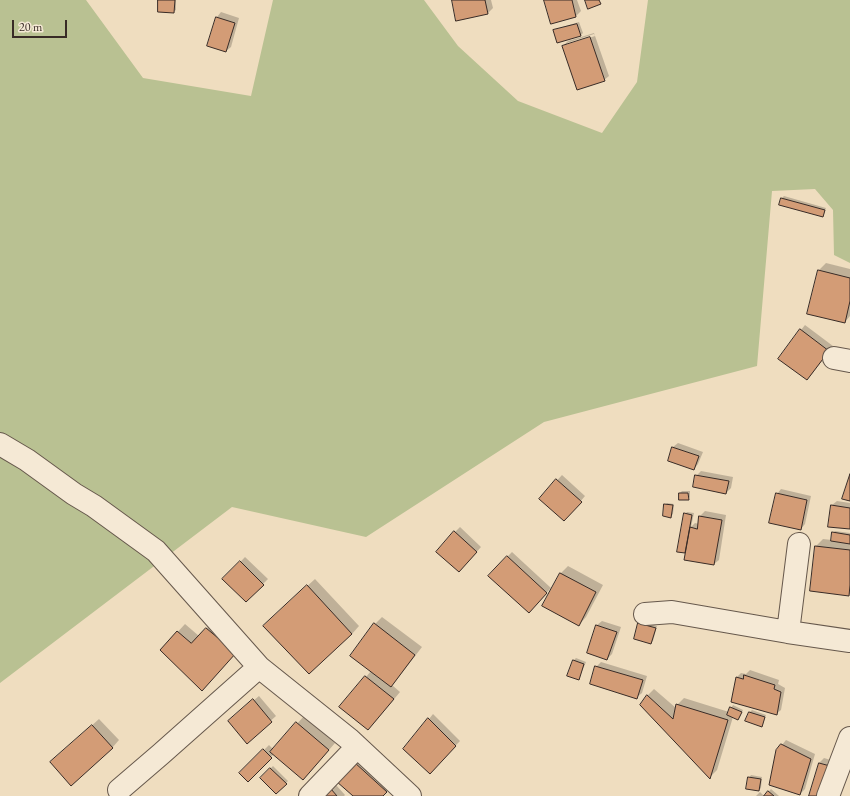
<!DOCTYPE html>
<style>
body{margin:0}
#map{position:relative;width:850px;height:796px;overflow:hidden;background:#efddbf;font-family:"EB Garamond",serif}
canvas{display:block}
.scale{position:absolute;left:12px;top:20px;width:55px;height:18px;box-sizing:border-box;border:2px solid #382b26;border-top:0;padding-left:5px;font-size:12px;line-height:14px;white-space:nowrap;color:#382b26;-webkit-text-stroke:3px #f5e9d5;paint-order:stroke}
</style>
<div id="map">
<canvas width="850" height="796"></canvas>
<div class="scale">20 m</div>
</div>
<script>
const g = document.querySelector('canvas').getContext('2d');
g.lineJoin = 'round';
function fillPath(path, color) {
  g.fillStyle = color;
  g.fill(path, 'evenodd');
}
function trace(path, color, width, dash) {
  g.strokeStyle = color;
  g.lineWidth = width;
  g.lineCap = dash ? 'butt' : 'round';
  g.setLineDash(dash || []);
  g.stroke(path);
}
const green = new Path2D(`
 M0 0H86L143 78 251 96 273 0H424L458 46 518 101 602 133 637 82 648 0H850V263L834 255 833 210 815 189 772 191 757 366 544 422 366 537 232 507 0 683Z`);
const shadow = new Path2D(`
 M159 0H176V10L173 12Z
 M453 0H491L493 8 488 13 457 20Z
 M545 0H577L581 11 576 16 551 23Z
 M221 12 239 18 231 47 226 51 208 46 217 17Z
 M579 22 583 33 581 35 554 31 556 29Z
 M594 33 609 76 604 80 563 46 568 41ZM594 34 595 36 567 45V43Z
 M784 196 826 208 824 214 822 216 782 198Z
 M826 263 850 269V316L845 322 819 270Z
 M805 325 833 346 812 374 807 379 801 330Z
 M678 443 703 452 698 464 694 469 669 460 673 447Z
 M701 471 733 477 731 488 726 493 696 476Z
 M562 475 585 496 569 515 541 498Z
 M781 489 811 496 805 524 801 529 777 494Z
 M682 491H690V497L688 499 680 493Z
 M837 501 850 503V528L832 505Z
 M667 503 674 504 673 514 671 516 665 505Z
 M705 511 726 515 719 560 714 564 687 550 685 552V514L687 512 694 513 691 527 695 523 699 524 700 516Z
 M460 527 481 547 464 566 455 532Z
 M835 531 850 533V594L848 595 811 590 816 546 823 539 832 540 833 533Z
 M512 552 551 588 533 607 507 557Z
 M245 557 268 579 246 601 224 579Z
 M568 566 603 585 586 617 579 625 544 606 561 573Z
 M315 579 359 626 352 634 272 618Z
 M382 617 422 647 398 678 392 685 400 692 375 722 368 729 341 707 371 671 375 624Z
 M214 621 242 645 161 650 185 624 199 636Z
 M602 621 621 627 612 654 607 659 589 652 597 625Z
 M641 621 657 626 653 641 651 643 639 623Z
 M576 658 586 662 580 676 578 678 568 675 574 660Z
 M601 662 647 676 642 693 637 697 596 667Z
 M750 670 779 680 778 684 785 688 781 710 776 714 737 677 741 673 746 674Z
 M654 689 676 708 677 705 684 698 729 712 733 705 743 710 740 717 738 719 733 717 717 770 710 777 647 696Z
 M259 696 276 716 247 742 234 717Z
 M752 710 766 715 763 724 761 726 750 712Z
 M433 714 460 741 430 772 429 719Z
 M304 716 335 743 310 772 274 754 248 780 241 773 269 745 274 750Z
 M99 719 119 740 112 748 59 755Z
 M786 740 815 754 805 789 800 794 782 745Z
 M359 758 391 787 382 796H353L338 781Z
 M824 758 834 761 810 796 819 763Z
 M273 766 288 781 276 793 261 778Z
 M751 775 762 777 761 788 759 790 749 778Z
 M336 785 345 795 344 796H325Z
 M771 789 779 796H765Z
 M760 792 764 796H756Z`);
const building = new Path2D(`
 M158 0H175L174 13 158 12Z
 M452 0H485L488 14 456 21Z
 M544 0H572L576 17 551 24Z
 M585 0H599L601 4 588 9Z
 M216 17 235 23 226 52 207 46Z
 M577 24 581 36 557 43 553 30Z
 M590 37 605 81 577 90 562 46Z
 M781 198 825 210 823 217 779 205Z
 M818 270 850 278V301L845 323 807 314Z
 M800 329 829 351 807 380 778 359Z
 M672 447 699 456 694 470 668 461Z
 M850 474V501L842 499Z
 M695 475 729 481 726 494 693 487Z
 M556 479 582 502 564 521 539 499Z
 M679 493H688L689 500H679Z
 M776 493 807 500 801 530 769 523Z
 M664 504 673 505 671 518 663 516Z
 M831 505 850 508V529L828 527Z
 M684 513 692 515 685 553 677 552Z
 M699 516 722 520 714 565 684 560 690 527 697 529Z
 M454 531 477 552 459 572 436 552Z
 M832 532 850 535V544L831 541Z
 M815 546 850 550V585L849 596 810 591Z
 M507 556 547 593 529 613 488 576Z
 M240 561 264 585 246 602 222 579Z
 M560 573 596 592 579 626 542 606Z
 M307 585 352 634 309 674 263 626Z
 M374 623 415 655 391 687 350 656Z
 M638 623 656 628 651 644 634 639Z
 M596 625 617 632 607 660 587 653Z
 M206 628 236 653 202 691 160 650 177 631 191 643Z
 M573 660 584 664 579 680 567 676Z
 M595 666 643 680 637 699 590 684Z
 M744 675 775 685 774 689 781 692 777 715 731 702 736 677 743 679Z
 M365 676 394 699 368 730 339 707Z
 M647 695 673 719 676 704 728 720 710 779 640 705Z
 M253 699 272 722 247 744 228 721Z
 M730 707 742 712 738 720 727 715Z
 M749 712 765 717 762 727 745 721Z
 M428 718 456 746 430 774 403 749Z
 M296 722 329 750 303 780 270 752Z
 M92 725 113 748 71 786 50 762Z
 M781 744 811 759 800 795 769 785 776 750Z
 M263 749 272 758 248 782 239 773Z
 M354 762 387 792 383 796H353L336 781Z
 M819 763 830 766 821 796H809Z
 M270 768 287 784 276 794 260 778Z
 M748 777 761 779 759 791 746 789Z
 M331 789 337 796H324Z
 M768 791 774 796H764Z`);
const minor = new Path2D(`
 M834 358 850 361
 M0 444 27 460 74 494 94 506 156 551 259 667 349 739 410 796
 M645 614 672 612 788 632 850 641
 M788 632 799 544
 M119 790 161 754 259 667
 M310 796 357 747
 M828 796 850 738`);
fillPath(green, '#b9c192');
fillPath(shadow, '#0003');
fillPath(building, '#d39c76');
trace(building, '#382b26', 1);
trace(minor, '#66584c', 24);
trace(minor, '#f5e9d5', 22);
</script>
